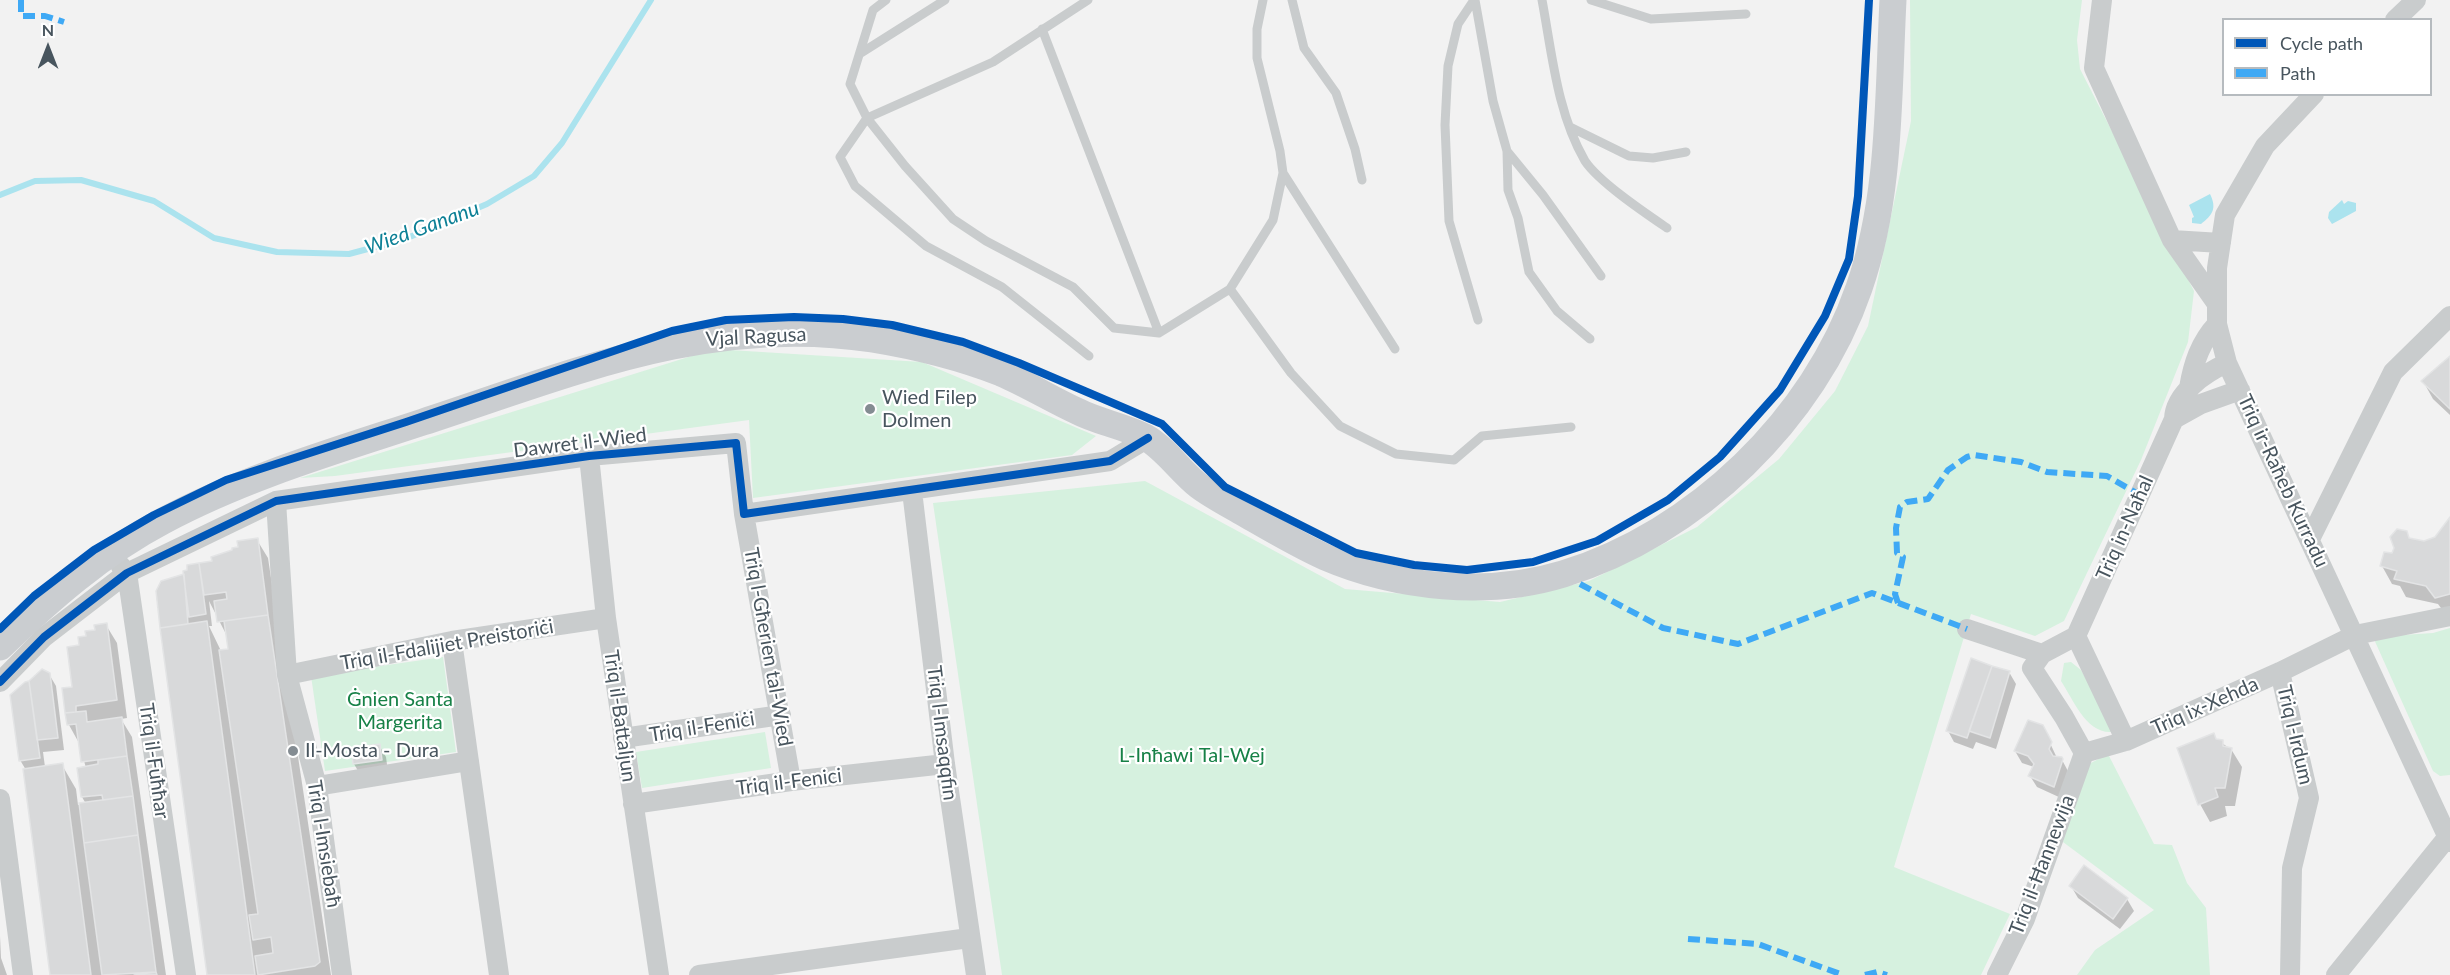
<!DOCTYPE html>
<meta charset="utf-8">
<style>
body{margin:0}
#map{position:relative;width:2450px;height:975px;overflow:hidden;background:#f2f2f2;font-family:Lato,sans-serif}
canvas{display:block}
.legend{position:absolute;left:2222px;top:18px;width:210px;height:78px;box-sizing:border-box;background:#fff;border:2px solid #b6bbbf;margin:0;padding:8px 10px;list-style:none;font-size:18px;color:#48555e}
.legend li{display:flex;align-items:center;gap:12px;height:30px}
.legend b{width:30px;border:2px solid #b6bbbf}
.north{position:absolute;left:18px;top:18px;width:60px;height:60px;-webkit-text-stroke:4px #fff;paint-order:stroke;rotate:0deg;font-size:16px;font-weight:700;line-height:24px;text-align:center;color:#48555e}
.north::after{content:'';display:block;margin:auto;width:21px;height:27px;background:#48555e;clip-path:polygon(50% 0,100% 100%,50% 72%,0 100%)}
</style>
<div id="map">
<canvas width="2450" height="975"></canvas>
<ul class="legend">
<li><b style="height:8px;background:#0057b8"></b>Cycle path</li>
<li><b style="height:8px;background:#3fa9f5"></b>Path</li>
</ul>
<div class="north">N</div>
</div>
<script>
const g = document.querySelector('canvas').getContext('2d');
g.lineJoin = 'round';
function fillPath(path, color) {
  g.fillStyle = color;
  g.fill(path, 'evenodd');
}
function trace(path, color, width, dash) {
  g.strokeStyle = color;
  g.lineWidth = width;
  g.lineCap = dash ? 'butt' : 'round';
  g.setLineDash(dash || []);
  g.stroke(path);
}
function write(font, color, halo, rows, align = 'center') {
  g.font = font + ' Lato,sans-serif';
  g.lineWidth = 4.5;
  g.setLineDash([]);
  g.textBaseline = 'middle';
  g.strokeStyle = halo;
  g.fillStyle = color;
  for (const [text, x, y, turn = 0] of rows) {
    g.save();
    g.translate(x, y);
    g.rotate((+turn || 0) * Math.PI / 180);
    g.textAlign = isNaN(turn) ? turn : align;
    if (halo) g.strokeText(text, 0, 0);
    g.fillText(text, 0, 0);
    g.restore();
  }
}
const green = new Path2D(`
 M1910 0H2082L2077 40 2080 69 2194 291 2188 342 2141 460 2064 621 2035 636 1971 614 1894 867 2010 914 1981 975H1002L933 503 1145 481 1345 589 1500 602 1589 581 1697 527 1779 459 1835 391 1868 326 1911 121Z
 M714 349 922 362 1096 436 1072 455 753 498 749 420 335 476 300 478Z
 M2450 628V775L2440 776 2433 771 2373 637 2433 633Z
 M443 657 456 752 325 771 311 676Z
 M2071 662 2081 670 2113 727 2112 732C2086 734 2073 699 2061 681L2064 663Z
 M765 732 771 768 642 788 636 752Z
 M2108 754 2154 844 2172 845 2187 883 2206 908 2210 975H2077L2095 950 2154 910 2063 842 2076 786 2089 764Z`);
const water = new Path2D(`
 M2210 194C2217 208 2213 215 2201 224L2192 223V218L2194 217 2189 205Z
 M2342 200 2344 204 2348 201 2356 203V211L2332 224 2328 218 2329 212Z`);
const shadow = new Path2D(`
 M2450 358V415L2433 399 2423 381Z
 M2450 519V615L2447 616 2438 604 2406 597 2400 586 2392 584 2382 566 2393 554 2406 532 2410 539 2424 542 2436 538Z
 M257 540 268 558 331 975H209L157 591 185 575 189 572 188 566 214 563ZM209 601 228 638 230 650 221 651 209 626H212Z
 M106 625 117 643 127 718 121 719 132 737 166 975H52L26 770 20 760 49 674 56 686 64 750 43 752 45 767 62 765 76 789 78 805 86 804 82 797 86 768 79 743 69 725 81 646Z
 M2009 672 2016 684 1996 749 1976 742 1973 749 1954 742 1948 731Z
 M2042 726 2057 758H2061L2069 773 2061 798 2037 787 2030 776 2034 767 2022 763 2015 751Z
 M2217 740 2231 749 2242 767 2235 806H2225L2227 816 2210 822 2200 804Z
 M379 745 386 757 388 772 361 776 354 764Z
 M2071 886 2127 899 2134 911 2120 929 2078 898Z
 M0 936 1 958 7 975H0Z`);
const stream = new Path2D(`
 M0 195 35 181 81 180 154 201 214 238 277 252 349 254 405 239 487 204 534 176 562 143 651 0`);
const building = new Path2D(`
 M2450 356V409L2421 381Z
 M2450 517V594L2435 598 2426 586 2394 579 2397 571 2380 566 2384 552 2392 553 2394 548 2390 537 2397 529 2407 531 2409 538 2424 541 2435 537Z
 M258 538 268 615 217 622 214 601 227 599 226 592 204 595 199 563 212 561 211 557 232 550V548L238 547 237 541Z
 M199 563 206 614 189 617 183 571 187 570V565Z
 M184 574 188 624 160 628 156 591 161 581Z
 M268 615 320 962 315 966 258 975 255 956 273 953 271 937 253 940 249 915 258 914 219 650 228 649 224 621Z
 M207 621 255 975H207L160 628Z
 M107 623 117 700 76 706V712L65 713 62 688 72 687 67 647 79 645 78 637 86 636 85 631 95 630 94 625Z
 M1971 658 1992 666 1967 738 1946 731Z
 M1992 666 2010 671 1990 738 1969 731Z
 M42 669 50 673 58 738 37 740 29 681Z
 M29 681 40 758 19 761 10 695 25 682Z
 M86 711 87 722 122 717 127 756 81 762 76 724 67 725 65 713Z
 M2028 720 2043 725 2052 742 2049 749 2053 756 2062 757 2063 759 2054 787 2028 776 2034 764 2028 756 2014 751Z
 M2214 733 2216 739 2223 740V746L2232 748 2225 788H2215L2218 797 2198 805 2177 748Z
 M380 744 382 760 353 764 351 748Z
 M127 756 133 796 103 800 102 795 81 797 77 768 98 764V760Z
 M63 763 91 975H50L23 769Z
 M133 796 138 835 84 843 79 803Z
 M138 835 156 972 102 975 84 843Z
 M2084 865 2128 898 2113 919 2069 886Z
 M156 972 157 975H134Z`);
const lane = new Path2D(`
 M886 0 873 10 850 84 867 118 993 62 1088 0
 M1263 0 1257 29V58L1280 151 1283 173 1395 349
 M1292 0 1304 48 1336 93 1355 149 1362 180
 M1474 0 1458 24 1448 66 1445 125 1449 221 1478 320
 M1475 0 1493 101 1507 151 1508 190 1518 218 1529 272 1557 311 1590 339
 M1542 0C1552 53 1557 113 1585 161 1599 182 1645 213 1667 228
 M1591 0 1651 19 1746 14
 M1042 29 1159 333
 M861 53 945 0
 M1570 127 1629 156 1653 158 1686 152
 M1507 151 1543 195 1601 276
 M1230 289 1291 373 1340 426 1396 454 1454 460 1482 436 1571 427
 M1089 356 1002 287 926 246 855 186 840 157 867 118 905 166 953 219 986 241 1073 287 1114 328 1159 333 1230 289 1273 220 1283 173`);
const street = new Path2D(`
 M2102 0 2094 68 2172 240 2217 304
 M2395 20 2416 0
 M2314 94 2265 146 2225 215 2217 268V324L2227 363 2450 842
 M2172 240 2221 243
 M2189 388C2193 364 2200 342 2217 324
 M2174 419 2201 404 2240 390
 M589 456 606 618 659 975
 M912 491 945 764 976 975
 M276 501 287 675 317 786 342 975
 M744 514 791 781
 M2310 539 2393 372 2450 316
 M120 565 127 573 186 975
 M1967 629 2042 654 2032 668 2064 717 2084 753
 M2076 636 2174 419C2175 393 2205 373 2227 363
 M2076 636 2126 741
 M452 641 499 975
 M2042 654 2076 636
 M2280 672 2309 798 2292 868 2290 975
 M287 675 452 641 606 618
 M0 682 44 637 127 573 276 501 589 456 736 443 744 514 1110 461 1148 438
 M623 738 781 715
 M2084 753 2126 741 2280 672 2355 635 2450 616
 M317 786 469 761
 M0 799 23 975
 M633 804 791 781 945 764
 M699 975 969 938
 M1997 975 2025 919 2084 753
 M2336 975 2450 834`);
const secondary = new Path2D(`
 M0 647C49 600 102 553 163 521 245 477 335 451 423 422 573 373 710 314 872 339 915 346 960 357 1001 373 1027 384 1051 399 1077 411 1098 422 1124 426 1145 437 1165 448 1180 471 1199 486 1211 495 1226 503 1240 511 1268 527 1296 544 1325 557 1397 588 1488 597 1563 574 1696 533 1814 419 1859 288 1891 196 1888 96 1893 0`);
const quiet = new Path2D(`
 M21 0V16H45L64 22
 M1580 584 1663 628 1738 644 1872 593 1967 629
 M1898 603 1895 594 1903 557 1897 553 1896 528 1900 507 1907 502 1928 499 1948 470 1967 457 1974 455 2021 462 2047 472 2107 476 2140 495
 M1688 939 1758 944 1843 975
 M1865 975 1877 972 1887 975`);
const cycleway = new Path2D(`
 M0 629 34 596 94 550 154 515 226 480 406 422 672 331 726 320 794 317 843 319 892 325 963 342 1019 363 1162 424 1225 487 1356 553 1414 565 1467 570 1533 562 1597 541 1668 500 1720 457 1780 390 1825 316 1849 259 1858 196 1869 0
 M0 682 44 637 127 573 276 501 589 456 736 443 744 514 1110 461 1148 438`);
const markers = [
 [870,409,6,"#848c92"],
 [293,751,6,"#848c92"]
];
const streetNames = [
 ["Vjal Ragusa",756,337,-3],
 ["Dawret il-Wied",580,443,-7],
 ["Triq ir-Raħeb Kurradu",2283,481,65],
 ["Triq in-Naħal",2125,528,-66],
 ["Triq il-Fdalijiet Preistoriċi",447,645,-10],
 ["Triq l-Għerien tal-Wied",768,647,80],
 ["Triq ix-Xehda",2205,706,-24],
 ["Triq il-Battaljun",620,716,82],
 ["Triq il-Feniċi",702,727,-9],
 ["Triq l-Imsaqqfin",942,733,83],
 ["Triq l-Irdum",2295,735,77],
 ["Triq il-Fuħħar",154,761,82],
 ["Triq il-Fenici",789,782,-7],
 ["Triq l-Imsiebaħ",324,844,81],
 ["Triq il-Ħannewija",2042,865,-69]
];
const poiNames = [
 ["Wied Filep",882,398],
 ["Dolmen",882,421],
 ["Il-Mosta - Dura",305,751]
];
const parkNames = [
 ["Ġnien Santa",400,700],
 ["Margerita",400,723],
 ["L-Inħawi Tal-Wej",1192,756]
];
const waterNames = [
 ["Wied Gananu",422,228,-20]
];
fillPath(green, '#d6f1df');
fillPath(water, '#abe3ee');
fillPath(shadow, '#0003');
trace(stream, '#abe3ee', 6);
fillPath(building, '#d8d9da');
trace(building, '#e3e4e5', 1.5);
trace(lane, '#c9cccd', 9);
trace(street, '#c9cccd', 20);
trace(secondary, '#cacdd0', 27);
trace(quiet, '#3fa9f5', 6, [12, 6]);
trace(cycleway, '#0057b8', 8);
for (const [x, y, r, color] of markers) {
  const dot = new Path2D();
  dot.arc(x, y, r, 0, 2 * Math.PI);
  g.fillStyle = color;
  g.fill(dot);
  trace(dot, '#fff', 2);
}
write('20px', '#48555e', '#fff', streetNames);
write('20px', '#48555e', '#fff', poiNames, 'left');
write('20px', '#178147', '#fff', parkNames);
write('italic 21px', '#0d8096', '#fff', waterNames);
</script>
